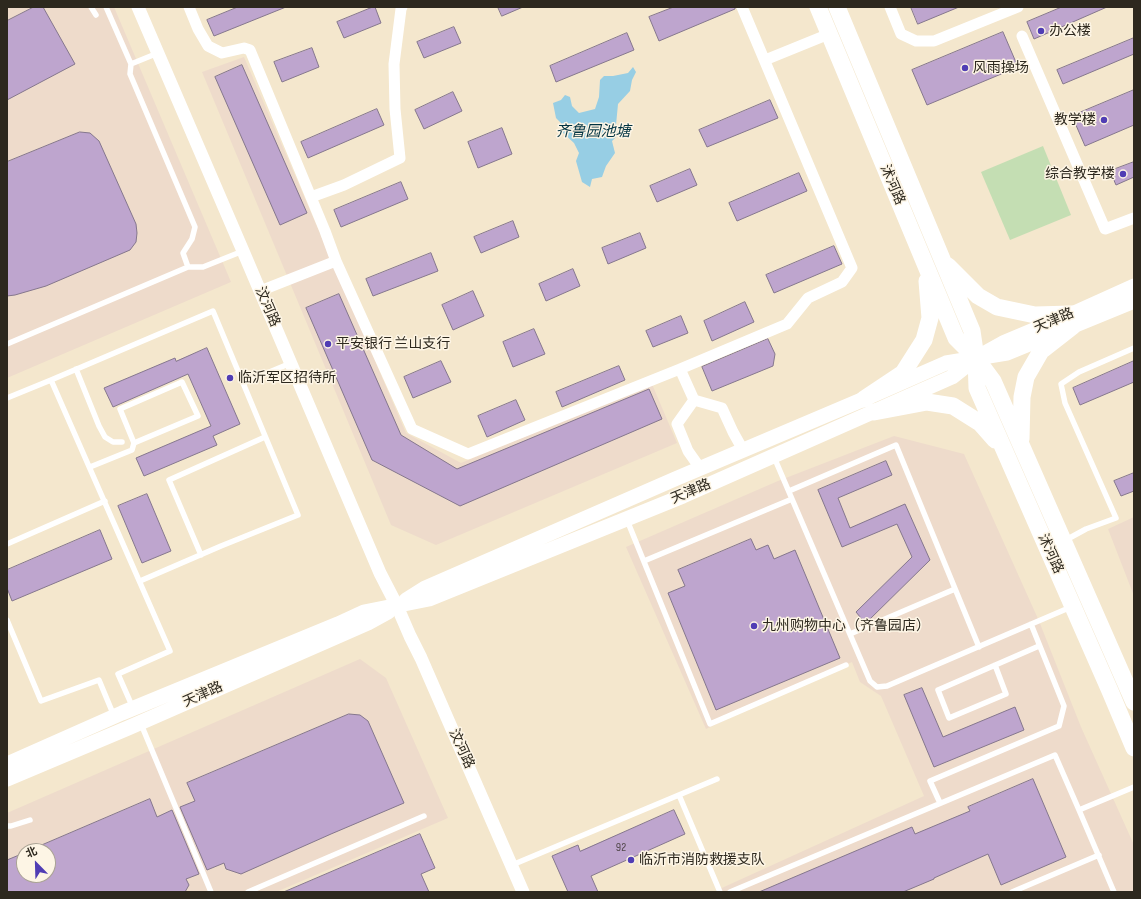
<!DOCTYPE html>
<meta charset="utf-8">
<style>
body{margin:0}
#map{position:relative;width:1141px;height:899px;overflow:hidden;background:#f4e7cd;font-family:"Sofia Sans Condensed","Noto Sans SC",sans-serif}
canvas{display:block}
.frame{position:absolute;inset:0;border:8px solid #2d281e;pointer-events:none}
.north{position:absolute;left:16px;top:843px;width:40px;height:40px;box-sizing:border-box;background:#fdf5e5;border:1px solid #aaa395;border-radius:50%;rotate:337deg;font-size:11px;font-weight:700;line-height:16px;text-align:center;color:#2d281e}
.north::after{content:'';display:block;margin:auto;width:14px;height:18px;background:#503db4;clip-path:polygon(50% 0,100% 100%,50% 72%,0 100%)}
</style>
<div id="map">
<canvas width="1141" height="899"></canvas>
<div class="frame"></div>
<div class="north">北</div>
</div>
<script>
const g = document.querySelector('canvas').getContext('2d');
g.lineJoin = 'round';
function fillPath(path, color) {
  g.fillStyle = color;
  g.fill(path, 'evenodd');
}
function trace(path, color, width, dash) {
  g.strokeStyle = color;
  g.lineWidth = width;
  g.lineCap = dash ? 'butt' : 'round';
  g.setLineDash(dash || []);
  g.stroke(path);
}
function write(font, color, halo, rows, align = 'center') {
  g.font = font + ' "Sofia Sans Condensed","Noto Sans SC",sans-serif';
  g.lineWidth = 3;
  g.setLineDash([]);
  g.textBaseline = 'middle';
  g.strokeStyle = halo;
  g.fillStyle = color;
  for (const [text, x, y, turn = 0] of rows) {
    g.save();
    g.translate(x, y);
    g.rotate((+turn || 0) * Math.PI / 180);
    g.textAlign = isNaN(turn) ? turn : align;
    if (halo) g.strokeText(text, 0, 0);
    g.fillText(text, 0, 0);
    g.restore();
  }
}
const commercial = new Path2D(`
 M7 7H114L231 282 7 378Z
 M244 57 406 433 461 463 652 384 677 443 436 545 391 525 202 72Z
 M894 436 964 454 1039 621 1081 727 1134 845V892H713L924 796 881 696 860 682 852 662 706 729 626 547 778 481Z
 M1134 517V596L1108 529Z
 M360 659 386 678 448 818 276 892H7V813ZM24 851H48V875H24Z`);
const green = new Path2D(`
 M1043 146 1071 215 1010 240 981 172Z`);
const water = new Path2D(`
 M633 67 636 72 632 80 630 91 618 104 616 125 618 135 612 141 615 153 606 166 602 177 592 179 590 187 582 182 576 161 579 153 574 143 562 132 561 123 556 118 553 103 561 100 565 95 570 97 572 106 579 113 595 109 599 97 600 80 604 76H613L628 73Z`);
const building = new Path2D(`
 M34 7H43L75 64 7 100V21Z
 M238 7H286L214 36 207 20Z
 M373 7H375L381 23 344 38 337 22Z
 M498 7H523L502 16Z
 M674 7H735V9L659 41 649 17Z
 M911 7H959L918 24Z
 M1062 7H1107L1034 39 1027 22Z
 M454 27 461 43 424 58 417 42Z
 M1003 32 1018 67 927 105 912 70Z
 M627 33 634 50 556 82 550 66Z
 M1134 38V54L1063 84 1057 70Z
 M312 48 319 67 282 82 274 62Z
 M242 65 307 213 280 225 215 77Z
 M1134 90V125L1085 146 1072 116Z
 M453 92 462 111 424 129 415 110Z
 M770 100 778 118 707 147 699 130Z
 M377 109 384 125 308 158 301 142Z
 M502 128 512 154 478 168 468 142Z
 M80 132 90 133 99 141 136 224 137 233 136 242 130 250 46 286 15 295 7 296V162Z
 M1134 162V177L1116 185 1110 171Z
 M690 169 697 185 657 202 650 186Z
 M799 173 807 191 737 221 729 203Z
 M401 182 408 199 341 227 334 210Z
 M513 221 519 237 481 253 474 237Z
 M640 233 646 248 608 264 602 248Z
 M834 246 842 264 774 293 766 275Z
 M431 253 438 271 373 296 366 279Z
 M573 269 580 286 546 301 539 284Z
 M473 291 484 316 453 330 442 305Z
 M339 294 401 435 457 469 649 389 662 419 460 506 372 460 306 308Z
 M745 302 754 322 712 341 704 321Z
 M681 316 688 333 653 347 646 331Z
 M534 329 545 354 513 367 503 342Z
 M768 339 775 354 773 366 712 391 702 367Z
 M207 348 240 424 213 436 217 445 144 476 136 458 211 426 188 374 113 407 104 388 175 358 176 361Z
 M441 361 451 382 413 398 404 377Z
 M1134 361V382L1080 405 1073 388Z
 M619 366 625 380 562 407 556 392Z
 M516 400 525 420 487 437 478 416Z
 M886 461 892 475 838 498 850 528 905 504 930 560 868 621 865 623 856 612 912 557 897 524 842 547 818 490Z
 M1134 473V491L1121 496 1114 481Z
 M147 494 171 551 142 563 118 506Z
 M100 530 112 559 12 601 7 588V570Z
 M751 539 756 550 768 545 774 559 795 550 840 658 716 710 668 593 685 586 678 570Z
 M922 688 943 737 1015 707 1024 730 934 767 904 695Z
 M349 714 360 715 368 721 404 803 331 834 241 874 226 869 224 863 207 870 180 807 195 801 187 783Z
 M1033 779 1066 857 1001 885 988 854 934 878V879L903 892H759L912 827 915 834 970 811 968 807Z
 M150 799 157 817 172 810 199 874 186 879 189 885 185 892H7V860L24 853V875H48V851H28Z
 M674 810 685 834 591 876 598 892H568L552 856 578 845 580 851Z
 M420 834 435 868 421 874 429 892H284Z`);
const service = new Path2D(`
 M91 7 96 15
 M106 7 131 64 158 53
 M131 64 130 74 195 227 192 239 183 253 188 267
 M7 344 188 267H203L243 251
 M76 369 99 426 105 437 113 442H122
 M51 380 213 311 298 515 221 546 140 581
 M243 383 291 363
 M7 398 51 380 170 651 118 674 133 708
 M774 457 870 681 877 687 887 686 1071 607
 M90 467 132 450 134 443 120 409 182 382 198 416 134 443
 M789 491 896 445 979 647
 M627 520 710 724 846 665
 M1064 541 1086 529 1116 518 1065 403 1061 384 1079 372 1134 348
 M7 544 105 501
 M201 555 169 480 265 437
 M644 561 792 499
 M7 620 41 701 99 680 114 716
 M850 634 955 589
 M995 665 1006 694 949 718 938 690 1039 646
 M141 724 211 892
 M679 795 720 892
 M940 803 930 781 1059 726 1064 706 1031 624
 M7 826H11L30 820
 M512 865 717 779
 M248 892 424 816
 M730 892 1055 755 1079 810
 M1012 892 1099 855
 M1114 892 1079 810 1134 787`);
const minor = new Path2D(`
 M189 7 198 29 208 46 222 53 244 48 250 50 325 231 336 261
 M890 7 901 34 916 41H934L1018 7
 M1022 36 1105 229 1134 218
 M765 60 829 34
 M311 197 344 185 400 158 395 109 394 64 401 9 402 7
 M265 289 336 261 412 429 468 454 680 369 694 400 677 424 688 451 700 468
 M680 369 787 324 808 298 842 282 852 268 742 7
 M694 400 722 408 733 432 743 450`);
const tertiary = new Path2D(`
 M138 7 243 251 380 573 397 606 410 636 421 658 523 892`);
const secondary = new Path2D(`
 M406 600 425 588 675 479 864 399 946 363 1007 353 1134 301
 M7 764 122 713 338 624 364 612 429 599 683 496 952 377 976 358 1003 343 1072 314 1134 286
 M7 779 128 728 343 634 368 623 388 612`);
const primary = new Path2D(`
 M818 7 956 338 976 358 993 381 1134 702
 M837 7 972 331 976 358 977 388 1110 691 1134 748
 M948 266 978 296 997 307 1035 315 1072 314
 M864 399 903 373 924 340 930 318 927 281
 M874 412 927 402 953 406 980 423 995 440
 M1021 439 1022 397 1026 377 1041 351 1073 326`);
const markers = [
 [1041,31,4,"#503db4"],
 [965,68,4,"#503db4"],
 [1104,120,4,"#503db4"],
 [1123,174,4,"#503db4"],
 [328,344,4,"#503db4"],
 [230,378,4,"#503db4"],
 [754,626,4,"#503db4"],
 [631,860,4,"#503db4"]
];
const numberNames = [
 ["92",621,848]
];
const poiNames = [
 ["办公楼",1049,31],
 ["风雨操场",973,68],
 ["教学楼",1096,120,"right"],
 ["综合教学楼",1115,174,"right"],
 ["平安银行 兰山支行",336,344],
 ["临沂军区招待所",238,378],
 ["九州购物中心（齐鲁园店）",762,626],
 ["临沂市消防救援支队",639,860]
];
const streetNames = [
 ["沭河路",892,185,67],
 ["汶河路",267,307,67],
 ["天津路",1054,321,-23],
 ["天津路",691,492,-23],
 ["沭河路",1050,554,66],
 ["天津路",203,695,-24],
 ["汶河路",461,749,66]
];
const waterNames = [
 ["齐鲁园池塘",593,132]
];
fillPath(commercial, '#eedbcb');
fillPath(green, '#c4deb3');
fillPath(water, '#97cee4');
fillPath(building, '#bea5ce');
trace(building, '#85778d', 1);
trace(service, '#fff', 5.5);
trace(minor, '#fff', 11);
trace(tertiary, '#fff', 13);
trace(secondary, '#fff', 15);
trace(primary, '#fff', 17);
for (const [x, y, r, color] of markers) {
  const dot = new Path2D();
  dot.arc(x, y, r, 0, 2 * Math.PI);
  g.fillStyle = color;
  g.fill(dot);
  trace(dot, '#fdf5e5', 1.5);
}
write('12px', '#51474a', null, numberNames);
write('14px', '#2d281e', '#fdf5e5', poiNames, 'left');
write('14px', '#2d281e', '#fdf5e5', streetNames);
write('italic 15px', '#003342', '#fdf5e5', waterNames);
</script>
